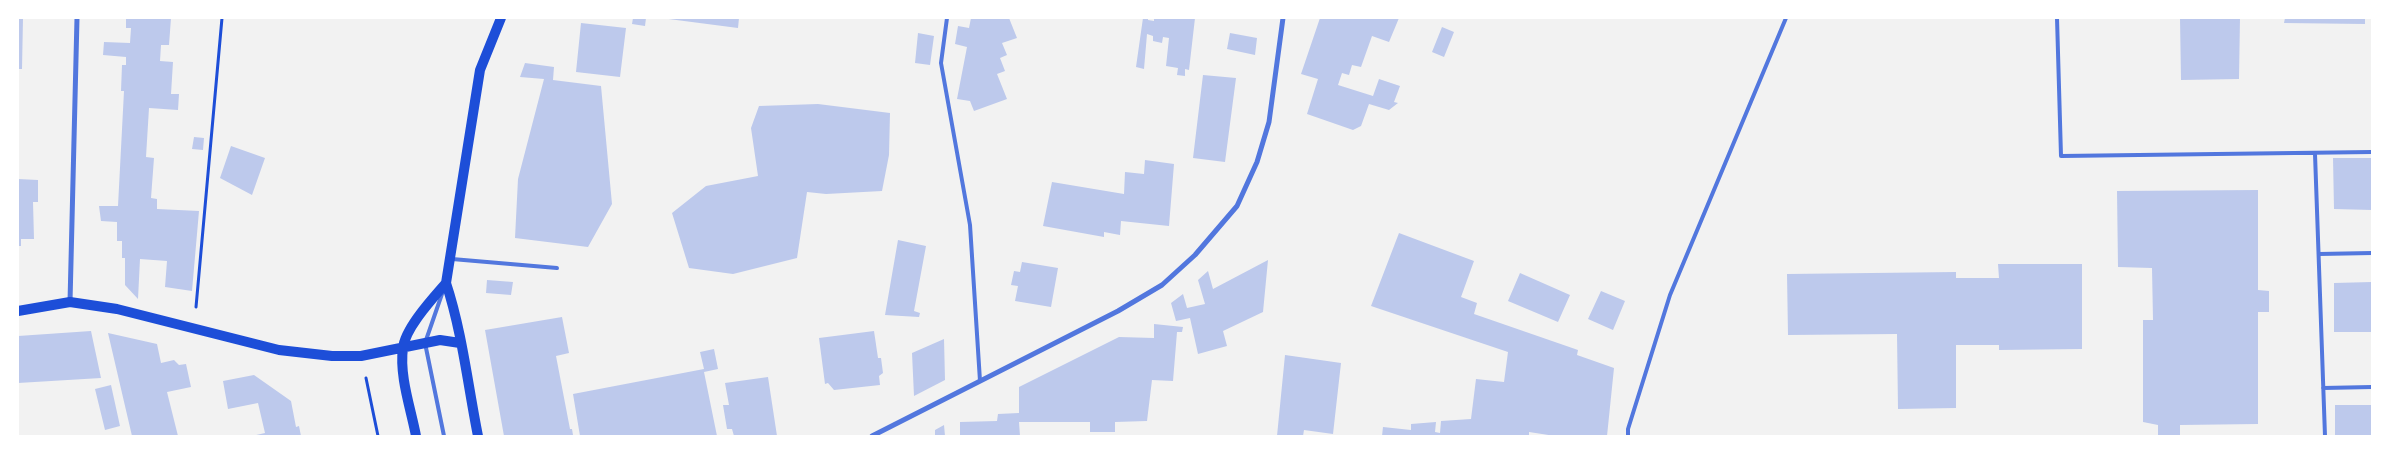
<!DOCTYPE html>
<style>
body{margin:0}
#map{position:relative;width:2390px;height:454px;overflow:hidden;background:#f2f2f2;font-family:Montserrat,sans-serif}
canvas{display:block}
.frame{position:absolute;inset:0;border:19px solid #fff;pointer-events:none}
</style>
<div id="map">
<canvas width="2390" height="454"></canvas>
<div class="frame"></div>
</div>
<script>
const g = document.querySelector('canvas').getContext('2d');
g.lineJoin = 'round';
function fillPath(path, color) {
  g.fillStyle = color;
  g.fill(path, 'evenodd');
}
function trace(path, color, width, dash) {
  g.strokeStyle = color;
  g.lineWidth = width;
  g.lineCap = dash ? 'butt' : 'round';
  g.setLineDash(dash || []);
  g.stroke(path);
}
const building = new Path2D(`
 M18 18H23L22 69H18Z
 M126 18H171L169 45H161L160 61 173 62 171 94H179L178 110 149 108 146 157 154 158 151 198 157 199V209L199 211 192 291 165 287 167 261 140 259 138 299 125 285V258H122V241H117V222L101 221 99 206H118L124 91H121L122 65H126V57L103 55 104 42 130 43 131 28H126Z
 M633 18H646L645 26 632 24Z
 M661 18H739L738 28Z
 M971 18H1009L1017 38 1002 43 1007 55 1000 58 1005 71 997 74 1007 99 974 111 970 101 957 99 967 47 955 44 958 26 969 28Z
 M1143 18H1148V20L1154 21V18H1195L1189 70 1185 69V76L1177 75 1178 68 1166 66 1169 38 1163 37 1162 43 1153 41V36L1147 34 1144 69 1136 67Z
 M1320 18H1399L1389 42 1372 36 1361 67 1352 65 1349 75 1342 73 1338 85 1373 96 1379 79 1400 86 1394 102 1398 103 1389 110 1369 104 1361 126 1353 130 1307 114 1318 79 1301 74Z
 M2180 18H2240L2239 79 2181 80Z
 M2285 18H2365V24L2284 23Z
 M581 23 626 28 620 77 576 72Z
 M1442 27 1454 32 1444 57 1432 52Z
 M918 33 934 36 930 65 915 63Z
 M1230 33 1257 38 1255 55 1227 49Z
 M525 63 554 67 553 80 601 86 612 204 588 247 515 238 518 179 544 79 520 77Z
 M1203 75 1236 78 1225 162 1193 158Z
 M818 104 890 113 889 155 882 191 826 194 807 192 797 258 733 274 689 268 672 213 706 186 758 176 751 128 759 106Z
 M194 137 204 138 203 150 192 149Z
 M231 146 265 158 252 195 220 178Z
 M2333 158H2372V210L2334 209Z
 M1145 160 1174 164 1169 226 1121 221 1120 235 1104 232V237L1043 226 1052 182 1124 194 1125 172 1144 174Z
 M18 179 38 180V202H33L34 239H21V246H18Z
 M2258 190V290L2269 291V312H2258V424L2180 425V436H2158V425L2143 422V320H2153L2152 268 2118 267 2117 191Z
 M1399 233 1474 261 1461 297 1477 303 1474 314 1578 350 1577 355 1614 368 1607 436H1555L1529 432V436H1382L1383 427 1411 430V424L1436 422 1435 432 1440 433 1441 421 1471 419 1476 379 1504 382 1508 352 1371 306Z
 M898 240 926 246 914 311 920 313 919 317 885 315Z
 M1268 260 1263 312 1223 331 1227 346 1198 354 1190 318 1176 321 1171 303 1183 294 1187 308 1205 304 1198 280 1208 271 1213 289Z
 M1022 262 1058 268 1051 307 1015 301 1018 286 1011 285 1014 271 1020 272Z
 M1998 264H2082V349L1999 350V345H1956V408L1898 409 1897 334 1788 335 1787 274 1956 272V278H1999Z
 M1520 273 1570 295 1558 322 1508 301Z
 M487 280 513 282 511 295 486 293Z
 M2372 282V332H2334V283Z
 M1601 291 1625 301 1613 330 1588 319Z
 M562 317 569 353 556 356 570 429H572L573 435 504 436 485 330Z
 M1154 324 1183 327 1182 332H1177L1173 381 1152 380 1147 421 1115 422V432H1090V422H1019L1020 436H960V422L997 421 998 414 1019 413V387L1119 337 1154 338Z
 M91 331 101 378 18 383V336Z
 M874 331 878 358H881L883 373 879 376 880 385 834 390 828 383 825 384 819 338Z
 M108 333 157 344 161 363 174 360 179 365 186 364 191 387 167 392 178 436H132Z
 M944 339 945 380 914 396 912 353Z
 M714 349 718 369 704 372 717 436H580L573 394 704 369 700 352Z
 M1285 355 1341 363 1333 434 1304 430 1303 436H1277Z
 M254 375 291 401 296 427 299 426 301 436H252L265 433 258 403 228 409 223 381Z
 M768 377 777 436H734L732 429H727L723 405H729L725 383Z
 M111 385 120 426 105 430 95 389Z
 M2335 405H2372V436H2335Z
 M944 425 945 436H935V430Z`);
const path = new Path2D(`
 M196 307 222 18
 M366 378 378 436`);
const service = new Path2D(`
 M947 18 941 63 970 225 980 381
 M2057 18 2061 156 2372 152
 M2315 154 2325 436
 M2319 254 2372 253
 M452 259 557 268
 M443 291 425 343 444 436
 M2323 388 2372 387
 M1628 436V429L1670 295 1786 18`);
const minor = new Path2D(`
 M70 302 77 18
 M872 436 1118 311 1162 285 1195 255 1237 206 1257 162 1269 122 1283 18`);
const secondary = new Path2D(`
 M18 311 70 302 117 309 279 350 332 356H361L440 340 460 343
 M416 436C411 409 399 376 403 348 405 328 433 298 446 283
 M478 436C468 386 462 331 446 283L480 70 501 18`);
fillPath(building, '#bdc9ec');
trace(path, '#1d4ed8', 3);
trace(service, '#5277de', 4);
trace(minor, '#5277de', 5);
trace(secondary, '#1d4ed8', 10);
</script>
